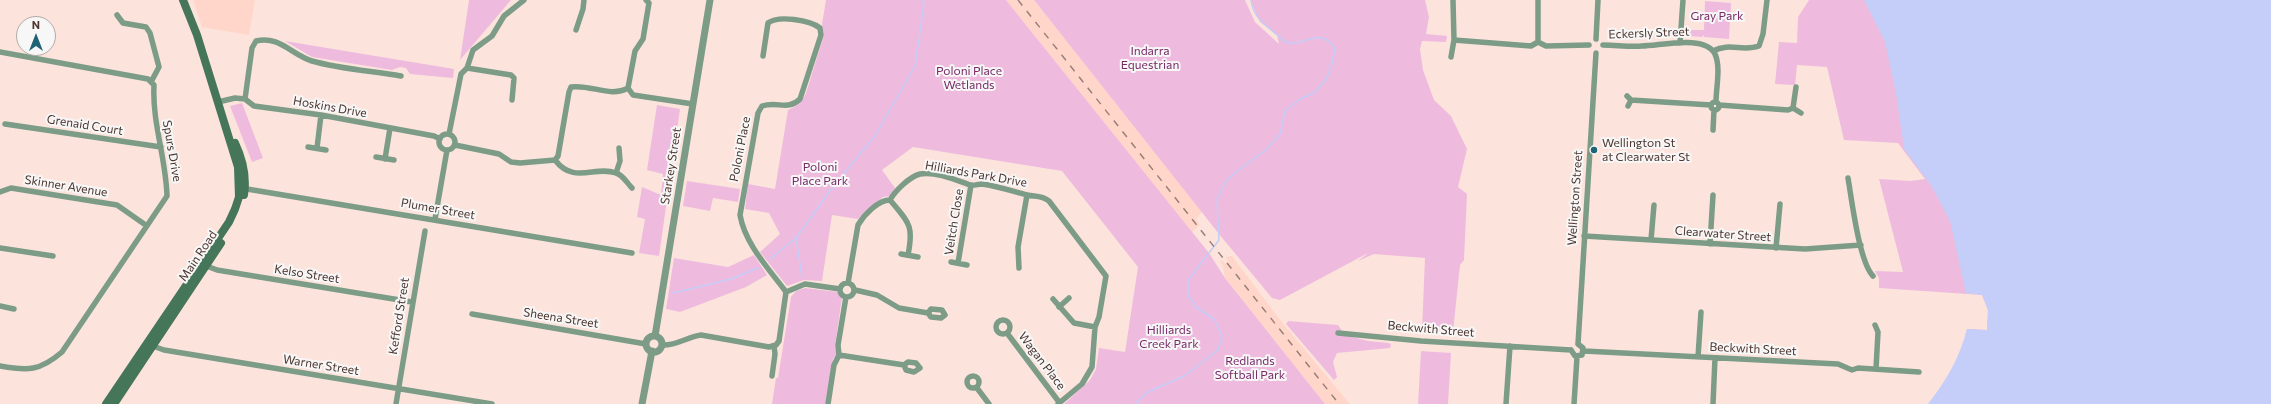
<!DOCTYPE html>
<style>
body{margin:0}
#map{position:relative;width:2271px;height:404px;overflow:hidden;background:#fce4dc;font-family:Commissioner,sans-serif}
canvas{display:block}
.north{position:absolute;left:16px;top:16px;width:40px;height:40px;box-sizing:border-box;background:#f7f7f7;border:1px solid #b3a9a7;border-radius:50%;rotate:0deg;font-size:11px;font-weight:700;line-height:16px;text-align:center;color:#4d352e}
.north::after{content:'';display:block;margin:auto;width:14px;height:18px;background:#1e6474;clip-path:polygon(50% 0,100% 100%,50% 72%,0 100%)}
</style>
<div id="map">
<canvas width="2271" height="404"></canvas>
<div class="north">N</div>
</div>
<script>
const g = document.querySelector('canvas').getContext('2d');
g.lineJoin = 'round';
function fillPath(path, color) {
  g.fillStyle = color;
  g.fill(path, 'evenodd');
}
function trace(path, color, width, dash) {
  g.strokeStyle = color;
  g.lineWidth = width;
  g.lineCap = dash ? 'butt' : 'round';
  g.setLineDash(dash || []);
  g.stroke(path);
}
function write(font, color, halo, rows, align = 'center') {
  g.font = font + ' Commissioner,sans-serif';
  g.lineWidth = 4;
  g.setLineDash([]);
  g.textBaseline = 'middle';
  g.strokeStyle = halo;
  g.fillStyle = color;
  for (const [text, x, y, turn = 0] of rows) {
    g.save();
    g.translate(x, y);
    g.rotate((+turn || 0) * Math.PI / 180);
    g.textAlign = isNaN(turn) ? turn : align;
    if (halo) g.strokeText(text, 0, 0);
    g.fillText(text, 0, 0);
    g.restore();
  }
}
const built = new Path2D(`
 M193 0H255L249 35 202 27Z
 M1006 0H1034L1202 212 1196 219 1200 225 1192 232Z
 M1232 256 1281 321 1350 404H1325L1225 278 1223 267 1220 262 1222 260 1226 264 1228 261 1225 257Z`);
const green = new Path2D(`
 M469 0H511L460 60Z
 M826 0H1006L1209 253 1225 278 1325 404H1064L1090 380 1096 369 1099 348 1125 352 1138 267 1062 171 913 147 882 170 895 188 890 196 883 197 858 219 832 215 822 281 804 280 787 286 760 252 780 234 769 213 745 209 748 184 775 189 788 110C797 106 802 102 806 93L824 35 822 24Z
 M1034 0H1245L1255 22 1279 44 1277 35 1260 22 1250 0H1425L1429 17 1426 34 1447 36 1446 42 1422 41 1420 49 1423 70 1434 100 1451 116 1467 149 1458 187 1467 194 1464 260 1460 265 1453 332 1422 330 1425 258 1374 254 1358 261 1368 253 1280 300 1272 298 1219 234Z
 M1809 0H1968L2040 288 1928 404C1947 382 1961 357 1967 329L1987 330 1988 310 1982 295 1879 288V278L1875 271 1903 272 1879 179 1910 181 1925 179 1898 143 1844 140 1827 67 1797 65 1795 85 1775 84 1779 42 1797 43 1798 17Z
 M1705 1 1731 3 1729 39 1704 37V35L1702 37 1688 36 1686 30H1704Z
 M285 41 454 69 453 78 410 74 406 68 400 67 392 70 312 57Z
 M242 103 263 158 252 162 230 106Z
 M657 105 680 109 659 256 639 253 645 219 637 217 642 187 661 195 663 174 647 170Z
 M687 181 740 189 738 202 713 198 710 211 683 206Z
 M754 255 767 275 746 287 680 312 666 309 674 258 728 267Z
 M805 288 838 292 842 297 835 346 838 353 833 359 826 404H772L776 378H778L791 297 796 291Z
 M1288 321 1338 325 1345 335 1368 341 1389 343 1391 345 1390 348 1337 353 1333 362 1337 377 1334 380 1286 324Z
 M1421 351 1451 353 1448 404H1418Z`);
const water = new Path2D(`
 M1864 0H2271V404H1928C1946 381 1960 357 1967 329L1987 330 1988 310 1982 295 1966 293 1950 221 1932 187 1904 149 1896 93 1885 42Z`);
const stream = new Path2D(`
 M796 238 802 277
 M770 259 796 238 832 188 875 136 915 66 924 4 922 0
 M673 293 731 279 758 268
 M1135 404 1146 393 1186 375 1218 350 1222 336 1214 319 1197 308 1188 296V280L1219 240 1217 200 1225 182 1237 171 1267 149 1280 134 1285 111 1300 99 1314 93 1326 80 1332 64 1335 48C1318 25 1305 48 1286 42 1283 41 1279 36 1276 34 1264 24 1253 17 1251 0`);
const minor = new Path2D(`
 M117 15 123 23 146 27 150 33 159 67 151 82
 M576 30 583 9 584 0
 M1596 39 1598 0
 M1454 40 1531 46 1538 42 1546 46 1589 45
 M1538 42V0
 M1680 43 1683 0
 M1603 45C1616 45 1629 47 1642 46 1660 46 1705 34 1715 54 1721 67 1716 88 1716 102
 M1713 51C1730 42 1742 52 1759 46L1763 34 1767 0
 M0 52 148 79 154 85C152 123 166 158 167 196L62 352C40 371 28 371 0 366
 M763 56 768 23C778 15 810 20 820 28L821 35 800 99C788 111 778 101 762 106L758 113 740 215C745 244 769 269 786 292
 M1451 57 1454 40 1453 0
 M467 68 511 75 514 78 512 100
 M628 88 635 51 643 39 649 3 646 0
 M1627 96 1631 100 1628 106
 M245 99 252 48 256 41C279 35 292 55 312 61 340 69 372 71 401 76
 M1631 100 1711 105
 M1711 106a4 4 0 1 1 8 0a4 4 0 1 1-8 0Z
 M218 102 235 98 245 99 254 106 321 115 434 136 440 139
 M1719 105 1788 110 1793 108 1796 87
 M1793 108 1801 113
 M5 124 161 147
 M1713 130 1714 110
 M449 134 461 74 467 68 473 50 492 36 504 16 524 0
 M439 142a8 8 0 1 1 16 0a8 8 0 1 1-16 0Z
 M455 145 499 154 511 162 520 163 555 160C574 185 595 165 616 173 623 175 627 183 632 188
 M308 147 326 150
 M317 148 321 115
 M376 157 394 160
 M385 159 390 128
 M555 160 558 156 569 92 571 87C591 84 610 98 628 88L633 95 693 104
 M616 173 620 161 619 148
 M1848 178C1852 201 1859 261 1873 276
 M241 188 632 253
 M0 192 11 188 117 205 147 226
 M890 200C909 223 914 225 908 255
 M435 219 447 150
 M1584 236 1805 249 1861 245
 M1651 240 1654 205
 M1710 244 1713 195
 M0 248 53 256
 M1776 248 1780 204
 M901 254 918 257
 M951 262 967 265
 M958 263 971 185
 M204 265 217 270 412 302
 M1019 268 1018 247 1027 195
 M840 290a7 7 0 1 1 14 0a7 7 0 1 1-14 0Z
 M848 283 858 225C864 215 878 200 890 200 895 191 909 177 920 174 935 171 956 180 970 185 974 186 978 184 982 184 997 186 1012 191 1027 195 1035 197 1041 195 1049 201L1106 276 1099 317 1095 327 1092 367 1082 384 1058 404
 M855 290 877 295 899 308 928 313 931 317 941 318 945 315 942 310 931 309 928 313
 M1053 299 1074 323 1095 327
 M0 306 14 309
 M1059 307 1069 298
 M472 314 646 344
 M996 327a7 7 0 1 1 14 0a7 7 0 1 1-14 0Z
 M1875 325 1878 332 1876 369
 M1007 333 1059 402
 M1338 333 1421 341 1571 350
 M1578 344 1596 53
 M150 345 164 350 492 404
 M662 345C676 346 687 337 701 335L769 347 776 345 779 341 786 292 805 284 840 289
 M1571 350 1575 356 1582 355 1583 348 1578 344
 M1584 351 1838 364 1852 370 1858 368 1919 372
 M839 355 904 365 908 362 916 363 920 368 914 372 906 370 904 365
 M1698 357 1701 312
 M772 376 775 354 774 346
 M967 382a6 6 0 1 1 12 0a6 6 0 1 1-12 0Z
 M977 388 989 404
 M396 404 425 231
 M828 404 834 365 839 355 838 345 846 297
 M1506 404 1510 346
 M1574 404 1577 357
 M1713 404 1715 358`);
const tertiary = new Path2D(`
 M655 336 710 0
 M646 344a8 8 0 1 1 16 0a8 8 0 1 1-16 0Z
 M642 404 652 351`);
const secondary = new Path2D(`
 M235 143C243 160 247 176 244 195
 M106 404 229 222 235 209 239 197 238 167 197 35 183 0
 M114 404 221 243`);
const rail = new Path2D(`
 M1018 0 1339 404`);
const markers = [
 [1594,150,4,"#1e6474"]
];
const parkNames = [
 ["Gray Park",1717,16],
 ["Indarra",1150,51],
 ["Equestrian",1150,65],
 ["Poloni Place",969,71],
 ["Wetlands",969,85],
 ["Poloni",820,167],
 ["Place Park",820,181],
 ["Hilliards",1169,330],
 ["Creek Park",1169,344],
 ["Redlands",1250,361],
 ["Softball Park",1250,375]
];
const streetNames = [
 ["Eckersly Street",1649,33,-2],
 ["Hoskins Drive",330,107,10],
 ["Grenaid Court",85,125,9],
 ["Poloni Place",740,149,-79],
 ["Spurs Drive",172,151,80],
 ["Starkey Street",671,166,-81],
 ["Hilliards Park Drive",976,174,10],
 ["Skinner Avenue",66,186,9],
 ["Wellington Street",1575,198,-86],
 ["Plumer Street",438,209,10],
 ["Veitch Close",954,222,-81],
 ["Clearwater Street",1723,234,4],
 ["Main Road",198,256,-56],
 ["Kelso Street",307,274,9],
 ["Kefford Street",399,316,-81],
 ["Sheena Street",561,318,9],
 ["Beckwith Street",1431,329,5],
 ["Beckwith Street",1753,349,3],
 ["Wagan Place",1042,361,53],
 ["Warner Street",321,365,9]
];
const poiNames = [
 ["Wellington St",1602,143],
 ["at Clearwater St",1602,157]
];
fillPath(built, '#ffd6c9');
fillPath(green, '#eebbdf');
fillPath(water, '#c5cdf9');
trace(stream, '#c5cdf9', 1.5);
trace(minor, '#7c9c88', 5.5);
trace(tertiary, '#7c9c88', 7);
trace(secondary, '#467659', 8);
trace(rail, '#998179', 1.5, [7, 7]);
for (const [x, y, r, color] of markers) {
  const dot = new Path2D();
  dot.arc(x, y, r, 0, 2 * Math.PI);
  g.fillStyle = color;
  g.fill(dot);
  trace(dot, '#f7f7f7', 1.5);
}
write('12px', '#772966', '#f7f7f7', parkNames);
write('12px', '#4d352e', '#f7f7f7', streetNames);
write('12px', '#4d352e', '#f7f7f7', poiNames, 'left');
</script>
